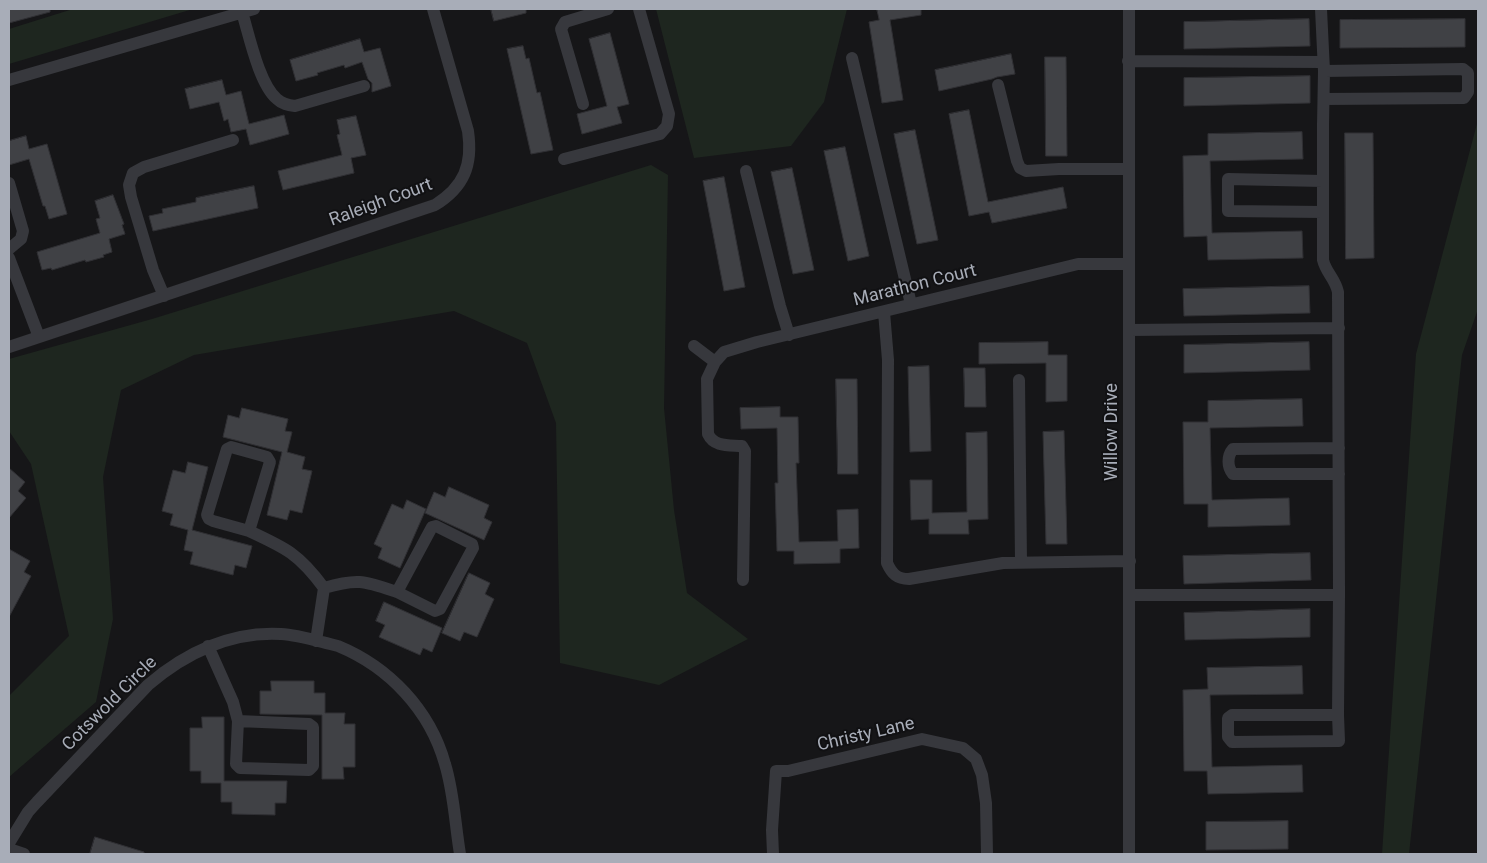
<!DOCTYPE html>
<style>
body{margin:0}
#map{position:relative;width:1487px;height:863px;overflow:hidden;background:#161618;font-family:Roboto,sans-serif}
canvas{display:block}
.frame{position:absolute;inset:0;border:10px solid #a8adb8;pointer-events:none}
</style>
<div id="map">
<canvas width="1487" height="863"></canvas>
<div class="frame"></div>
</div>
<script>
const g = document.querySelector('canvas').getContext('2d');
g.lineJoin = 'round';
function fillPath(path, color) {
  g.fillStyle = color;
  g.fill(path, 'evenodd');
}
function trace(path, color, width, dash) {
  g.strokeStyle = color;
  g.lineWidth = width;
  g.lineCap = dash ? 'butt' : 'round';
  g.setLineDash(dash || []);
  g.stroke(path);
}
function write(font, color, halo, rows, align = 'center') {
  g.font = font + ' Roboto,sans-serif';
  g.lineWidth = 4;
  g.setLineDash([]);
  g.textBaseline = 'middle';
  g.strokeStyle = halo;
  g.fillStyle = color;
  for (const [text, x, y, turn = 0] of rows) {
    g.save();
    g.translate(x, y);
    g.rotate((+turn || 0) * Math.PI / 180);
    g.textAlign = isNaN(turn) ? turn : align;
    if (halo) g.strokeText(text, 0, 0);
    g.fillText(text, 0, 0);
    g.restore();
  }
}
const green = new Path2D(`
 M73 9H193L9 64V29Z
 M656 9H847L824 102 791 146 694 158Z
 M1478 120V309L1462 355 1409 854H1382L1416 354Z
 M651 165 668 175 664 408 674 510 687 593 748 639 659 685 560 663 556 423 527 343 454 311 194 355 121 390 103 477 113 619 96 702 9 777V696L69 636 31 464 9 431V359L152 319Z`);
const building = new Path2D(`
 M9 9H50V12L9 23Z
 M491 9H526V13L494 21Z
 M877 9H921V15L890 20 903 100 882 103 869 22 879 20Z
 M1309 19 1310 46 1184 49V22Z
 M1465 19V47L1340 48V20Z
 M610 33 629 104 617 107 622 123 582 134 577 114 607 106 589 39Z
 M360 39 364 52 380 48 391 86 372 92V83L368 79 362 62 345 68 344 65 317 73 318 75 296 81 290 60Z
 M523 46 526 59 529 58 537 93 540 92 553 150 531 154 507 49Z
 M1011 54 1015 74 997 77 992 79 939 91 935 70Z
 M1045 57H1066L1067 156H1046Z
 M1310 76V103L1184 106V78Z
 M222 80 226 95 241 91 249 124 284 115 289 134 250 145 246 129 231 132 228 119 224 121 219 102 190 109 185 89Z
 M969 110 988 202 1063 187 1067 208 992 223 989 212 969 216 949 114Z
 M356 116 366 155 351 158 354 173 283 190 278 171 342 155 337 135 340 134 337 120Z
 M915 130 938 240 917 244 894 134Z
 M1302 132 1303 159 1210 161 1212 233 1302 231 1303 258 1208 260 1207 236 1184 237 1183 156 1208 155V134Z
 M1345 133H1373L1374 258 1346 259Z
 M26 136 29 149 47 144 67 214 49 219 45 206H43L29 159 9 165V141Z
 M845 147 869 256 848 261 824 151Z
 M792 168 814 270 793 274 771 172Z
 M724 177 745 287 724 291 703 181Z
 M254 186 258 208 153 231 149 216 163 213 162 209 196 202V198Z
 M113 195 124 224 122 225 125 234 109 239 112 252 103 255 104 257 86 262 85 260 52 270 51 268 42 270 37 252 100 233 96 219 100 218 95 201Z
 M1309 286 1310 313 1184 316 1183 289Z
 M1048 342V355H1067V401L1046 402V363L979 364V343Z
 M1309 342 1310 370 1184 373V345Z
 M929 366 931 451 910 452 908 367Z
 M964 368H985L986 407H965Z
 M836 379H857L858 474H838Z
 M1302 399 1303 426 1210 428 1212 500 1289 498 1290 525 1208 527V504H1184L1183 422H1208V401Z
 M780 407V417H798L799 463H796L799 542 838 541 837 510 858 509 859 548 840 549V563L794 564V551H777L775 483H778L777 428 741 429 740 408Z
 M242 408 288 419 285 431 292 432 287 452 305 457 302 469 312 471 302 513 290 510 287 520 267 515 282 452 223 437 228 415 239 418Z
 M1064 431 1067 544H1046L1043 432Z
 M987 432 988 519 968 520 969 534H929V519L911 520 910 480H932V513L967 512 966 433Z
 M188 462 208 467 192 530 252 546 246 568 235 565 233 575 190 564 193 552 184 550 188 530 170 525 173 514 162 511 173 470 185 473Z
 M9 468 25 482 18 491 26 498 9 518Z
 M449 487 489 505 484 518 492 522 484 540 425 513 434 492 445 497Z
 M407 500 426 509 400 568 378 558 382 548 374 544 392 504 403 509Z
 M9 549 30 561 24 572 31 576 9 617Z
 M1310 553 1311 580 1184 584 1183 556Z
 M469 573 490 583 485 594 494 599 477 637 464 632 460 641 442 633Z
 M384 602 442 628 432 652 423 648 420 655 379 637 385 625 376 621Z
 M1310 609V637L1185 640 1184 613Z
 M1302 666 1303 694 1210 695 1212 767 1302 765 1303 792 1208 794 1207 771H1184L1183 690 1208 689 1207 668Z
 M271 681H314V693H325V713H345L344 724H355V767H343L344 779H322V715L260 714V691H271Z
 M202 717H224V781H287L286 803H275V815L232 814V802H221V783H201V771H190V728H202Z
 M1288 821V849L1206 850V822Z
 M95 837 144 852V854H90Z`);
const minor = new Path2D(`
 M1129 9V854
 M1321 9 1324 71 1323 125V260C1326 273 1335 278 1338 292L1339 595 1338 715
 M242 12C249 35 259 84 277 99 282 104 288 105 295 106L364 86
 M852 58 911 304
 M1128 61 1323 62
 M9 80 254 9
 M998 85 1017 161 1020 168 1026 171 1059 169H1129
 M1324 99 1464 98 1468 92V73L1463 69 1324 71
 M583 104 561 29 565 22 608 9
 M564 159 660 134 667 126 669 114 639 9
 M746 171 780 306 789 335
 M1323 181 1228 179V211L1323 212
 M9 183 23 231 21 239 9 249
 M9 258 39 337
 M164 296 153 270 131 197 129 185 133 173 144 167 233 140
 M884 312 888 360 887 563C892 574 897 579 909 579L1003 563 1130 561
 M1129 330 1339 328
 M694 346 715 362
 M9 347 435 205C464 187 473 165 468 131L433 9
 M1019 380 1021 562
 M231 447 267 457 270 462 249 531 213 521 209 519 207 515 227 449Z
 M1339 474H1233C1227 467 1227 456 1233 449L1339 448
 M436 526 472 544 473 548 440 609 435 611 397 592 432 527Z
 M249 531C286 548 299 554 324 588L316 641
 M743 580 745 451 742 446C728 445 714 447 708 434L707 379 715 362 724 352 757 342 1078 264H1129
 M324 588C358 578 364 581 397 592
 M1129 595H1339
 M208 646 233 702 238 721
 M1232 715H1338L1339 741 1232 742 1228 737V718Z
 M238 721 309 724 313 727V766L309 770 240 768 236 764Z
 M9 843 28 812 37 802 148 685C185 653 231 631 281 634 300 635 320 642 338 646 389 667 430 710 445 764 454 793 455 824 460 854
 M9 849 24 854
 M773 854 772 830 776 771H788L922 739 963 748 976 759 982 775 986 803 987 854`);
const streetNames = [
 ["Raleigh Court",381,203,-20],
 ["Marathon Court",915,286,-14],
 ["Willow Drive",1112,432,-90],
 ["Cotswold Circle",110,704,-45],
 ["Christy Lane",866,735,-13]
];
fillPath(green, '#1e261f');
fillPath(building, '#404145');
trace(building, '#303034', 1);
trace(minor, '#37383d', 12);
write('18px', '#a8adb8', '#111113', streetNames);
</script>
